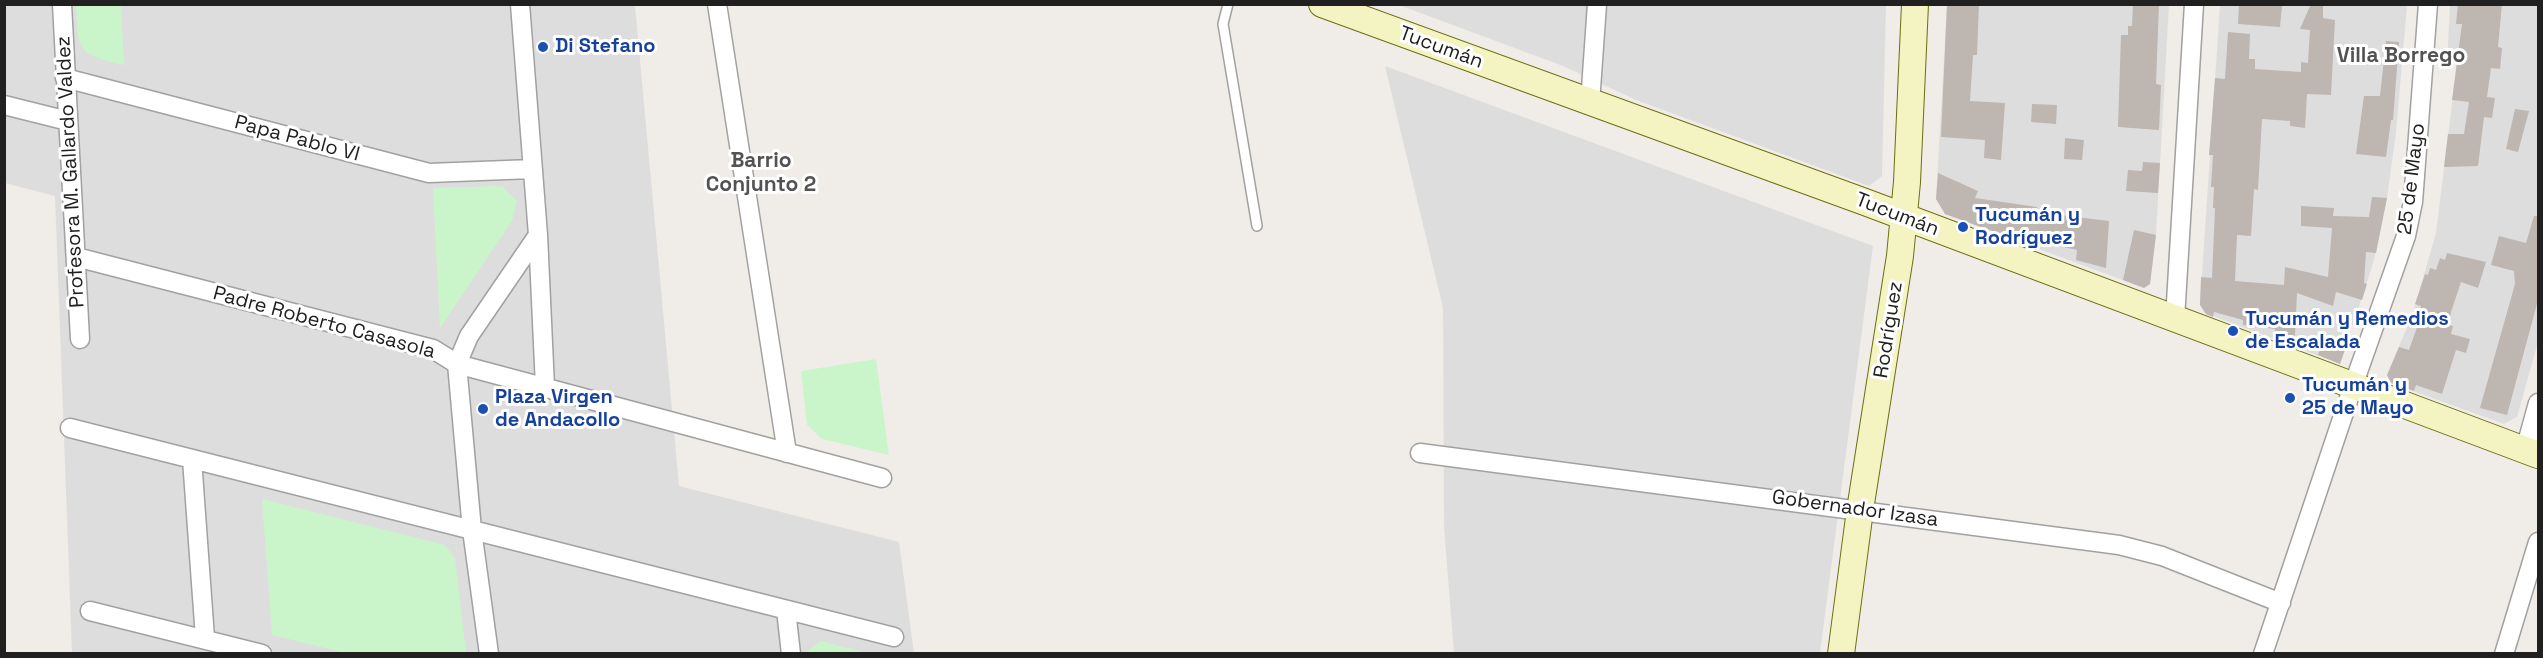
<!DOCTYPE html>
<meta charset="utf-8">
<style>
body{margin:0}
#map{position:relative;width:2543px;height:658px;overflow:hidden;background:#f0ede8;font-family:"Space Grotesk",sans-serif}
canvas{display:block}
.frame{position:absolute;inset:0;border:6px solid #202020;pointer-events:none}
</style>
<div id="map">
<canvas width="2543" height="658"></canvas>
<div class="frame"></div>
</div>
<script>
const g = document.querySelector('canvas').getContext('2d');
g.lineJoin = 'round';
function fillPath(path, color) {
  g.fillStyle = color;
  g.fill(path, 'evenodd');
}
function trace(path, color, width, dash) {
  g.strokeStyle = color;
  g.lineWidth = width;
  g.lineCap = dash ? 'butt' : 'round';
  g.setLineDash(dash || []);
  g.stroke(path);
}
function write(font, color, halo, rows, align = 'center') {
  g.font = font + ' "Space Grotesk",sans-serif';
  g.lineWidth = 6;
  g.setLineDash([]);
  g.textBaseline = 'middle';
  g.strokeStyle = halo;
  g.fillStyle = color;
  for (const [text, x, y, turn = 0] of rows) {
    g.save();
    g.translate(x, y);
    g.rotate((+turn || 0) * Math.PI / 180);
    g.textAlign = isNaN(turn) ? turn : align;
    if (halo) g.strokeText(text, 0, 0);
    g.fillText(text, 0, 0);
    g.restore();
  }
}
const residential = new Path2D(`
 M4 5H635L679 486 899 542 914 653H72L55 196 5 183Z
 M1399 5H1886L1882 176 1869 186 1636 100 1563 66Z
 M1947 5H2169L2156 235 2150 284 2144 288 1945 214 1936 199Z
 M2220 5H2407L2396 133 2387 198 2373 264 2340 364 2205 313 2200 305Z
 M2450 5H2538V342L2517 417 2504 424 2391 383 2387 375 2413 313 2436 233 2457 63 2447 62Z
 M1385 66 1873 246 1820 653H1454L1444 527 1443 308Z`);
const park = new Path2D(`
 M76 5H121L124 65C76 53 79 53 76 5Z
 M502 186 517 201 512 221 440 328 433 188Z
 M876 359 889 455 822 439 807 425 801 371Z
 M262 499 445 545 455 559 466 653H346L272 635Z
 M820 641 859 651 860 653H808V651Z`);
const building = new Path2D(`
 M1947 4H1979L1977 55H1973L1970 101 2005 103 2001 160 1984 158 1985 140 1941 137Z
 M2133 4H2159L2156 84 2161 85 2159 130 2118 127 2121 35H2128V26H2132Z
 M2239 4 2282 6 2280 27 2238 24Z
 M2311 4H2323V18L2335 20 2331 95 2307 94 2305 128 2290 126V121L2262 119 2258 190 2254 189 2251 236 2237 235 2235 281 2284 285 2285 267 2328 277 2332 228 2301 226V206L2334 208 2333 216 2369 217 2372 197 2387 198 2376 253 2366 252 2364 283 2367 284 2362 300 2336 292 2333 306 2297 293 2295 336 2274 334 2275 329 2243 325V320L2214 312 2213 317 2206 314 2200 305 2201 277 2212 278 2215 208H2213L2214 187H2211L2213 155H2209L2215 78 2225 79 2228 32 2250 34 2249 59H2255V69L2301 72V62L2308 63 2310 30 2300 29Z
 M2458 4H2502L2498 47 2502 48 2500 69 2491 68 2487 97 2495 98 2492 118 2484 117 2478 166 2444 167 2448 134H2464L2469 102 2452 100 2462 24H2456Z
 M2386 41 2399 42 2393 120H2391L2386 157 2356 154 2364 96H2380Z
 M2032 104 2057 105 2056 124 2031 122Z
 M2515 109 2529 111 2518 152 2506 149Z
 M2065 138 2084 140 2082 160 2064 159Z
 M2143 162 2160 163 2158 193 2126 191 2128 170 2142 171Z
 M1938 173 1978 191 1975 198 2037 207 2036 212 2109 221 2106 268 2076 260 2077 250 2059 246 2060 244 2018 238 2017 240 1945 214 1936 199Z
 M2534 216H2538V300L2507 415 2480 408 2515 284 2514 271 2491 265 2499 236 2526 243Z
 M2134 230 2156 235 2150 284 2144 288 2123 280Z
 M2447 253 2486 262 2478 288 2461 282 2451 312 2449 325 2453 326 2451 334 2470 339 2466 353 2456 350 2442 394 2416 385 2414 391 2391 383 2387 375 2399 347 2409 350 2421 316 2418 315 2421 306 2415 304 2425 274 2428 275 2430 268 2436 270 2440 258 2445 260Z
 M2325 336 2347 344 2340 364 2318 355Z`);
const service = new Path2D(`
 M1228 4 1223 24 1257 226`);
const minor = new Path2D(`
 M62 4 80 339
 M520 4 538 235 545 387
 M717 4 787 453
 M65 78 429 173 532 169
 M1590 103 1597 4
 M4 105 68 121
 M76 257 433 349 457 364 882 478
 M2175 319 2194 4
 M70 428 894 637
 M2525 450 2538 403
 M1420 453 2119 545 2162 556 2281 603
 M192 459 205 638
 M786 610 791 654
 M90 611 262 654
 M489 654 472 530 457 364 469 336 538 235
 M2263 654 2353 386 2406 236 2413 202 2428 4
 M2504 654 2538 542`);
const secondary = new Path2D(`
 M1322 4 1865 202 2538 455
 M1841 654 1860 510 1900 256 1907 182 1915 4`);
const markers = [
 [543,47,6,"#1a4fb4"],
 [1963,227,6,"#1a4fb4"],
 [2233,331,6,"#1a4fb4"],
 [2290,398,6,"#1a4fb4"],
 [483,409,6,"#1a4fb4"]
];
const transitNames = [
 ["Di Stefano",555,47],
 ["Tucumán y",1975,216],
 ["Rodríguez",1975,239],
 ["Tucumán y Remedios",2245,320],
 ["de Escalada",2245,343],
 ["Tucumán y",2302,386],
 ["25 de Mayo",2302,409],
 ["Plaza Virgen",495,398],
 ["de Andacollo",495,421]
];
const streetNames = [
 ["Tucumán",1441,48,20],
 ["Papa Pablo VI",297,139,15],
 ["Profesora M. Gallardo Valdez",71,172,-93],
 ["25 de Mayo",2412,179,-83],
 ["Tucumán",1897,215,21],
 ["Padre Roberto Casasola",324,323,15],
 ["Rodríguez",1889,330,-81],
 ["Gobernador Izasa",1855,509,8]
];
const neighbourhoodNames = [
 ["Villa Borrego",2401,56],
 ["Barrio",761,161],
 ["Conjunto 2",761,185]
];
fillPath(residential, '#deddde');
fillPath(park, '#caf5ca');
fillPath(building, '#bdb6b1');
trace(service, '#a1a1a1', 12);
trace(minor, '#a1a1a1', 21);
trace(secondary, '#6c6f10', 28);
trace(service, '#fff', 9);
trace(minor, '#fff', 18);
trace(secondary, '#f4f3c2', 26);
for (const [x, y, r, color] of markers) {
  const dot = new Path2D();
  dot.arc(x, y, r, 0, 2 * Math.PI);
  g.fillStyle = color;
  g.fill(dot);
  trace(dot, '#fff', 2);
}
write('bold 20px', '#164399', '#fff', transitNames, 'left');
write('20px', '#202020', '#fff', streetNames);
write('bold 21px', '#535353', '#fff', neighbourhoodNames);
</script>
